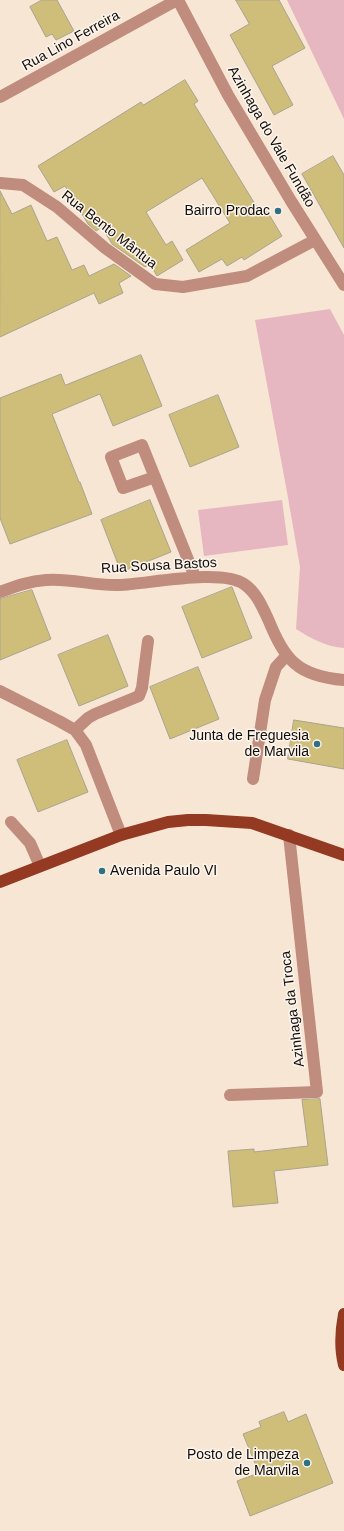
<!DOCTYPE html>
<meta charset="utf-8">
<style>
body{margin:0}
canvas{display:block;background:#f8e6d4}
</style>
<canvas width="344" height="1531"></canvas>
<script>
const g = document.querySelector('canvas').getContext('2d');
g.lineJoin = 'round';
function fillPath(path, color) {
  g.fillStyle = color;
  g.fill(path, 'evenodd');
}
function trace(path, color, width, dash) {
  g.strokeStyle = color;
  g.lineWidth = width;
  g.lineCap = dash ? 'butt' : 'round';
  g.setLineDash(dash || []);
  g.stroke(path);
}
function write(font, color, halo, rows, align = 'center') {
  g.font = font + ' Arial,sans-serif';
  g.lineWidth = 3;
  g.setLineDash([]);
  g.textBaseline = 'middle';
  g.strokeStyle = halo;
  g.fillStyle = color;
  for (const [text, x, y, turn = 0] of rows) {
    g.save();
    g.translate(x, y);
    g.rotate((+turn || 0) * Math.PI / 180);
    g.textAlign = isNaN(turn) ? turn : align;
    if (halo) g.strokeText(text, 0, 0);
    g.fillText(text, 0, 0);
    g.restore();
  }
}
const green = new Path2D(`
 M287 0H344V119Z
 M330 309 344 335V648C327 647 310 638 296 629L300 567 287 492 255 320Z
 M282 500 288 545 204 556 198 510Z`);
const building = new Path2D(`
 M42 0H57L74 31 56 40 52 34 46 37 30 7Z
 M236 0H279L305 48 272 66 293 105 274 115 230 35 249 24Z
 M185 80 198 101 194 104 261 214 267 211 282 236 244 260 242 257 227 266 222 259 199 272 186 250 230 223 202 178 146 212 166 245 172 241 183 260 157 276 150 264 145 267 112 244 102 227 96 231 88 224 65 186 54 192 38 166 141 102 143 105Z
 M333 156 344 175V248L302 174Z
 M0 191 12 214 31 205 47 241 57 237 72 270 84 265 89 276 114 264 131 276 119 283 123 293 99 304 94 293 0 337Z
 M141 355 162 406 113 426 100 394 52 414 79 482H80L92 514 10 544 0 518V398L61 374 65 385Z
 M218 395 239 447 190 467 169 415Z
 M150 500 171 552 121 572 101 520Z
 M232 587 252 638 202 658 182 607Z
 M32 590 51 639 0 660V599Z
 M108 635 128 686 79 706 58 655Z
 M198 667 219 719 170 739 150 687Z
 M294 720 344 728V769L288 759Z
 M67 740 88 792 38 812 17 760Z
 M320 1099 328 1165 274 1171 278 1203 233 1207 228 1151 254 1149V1152L308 1146 302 1100Z
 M284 1412 288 1422 306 1414 333 1483 250 1516 237 1481 259 1473 243 1434 261 1427 259 1422Z`);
const minor = new Path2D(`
 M178 0 228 95 291 201 344 285
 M0 97 177 0
 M0 183 23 185 57 207 105 248 155 284 183 287 247 276 315 240
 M155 477 123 488 111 457 142 445 195 577
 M0 592C16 586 30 581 46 580 71 578 94 586 119 585 148 584 221 568 244 584 256 592 262 606 268 619 285 660 297 676 344 680
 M0 691 59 721 75 730 86 745 121 835
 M75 730 88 718 95 714 139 696 142 688 148 641
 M253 779 265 700 276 667 287 655
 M11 822 30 843 40 866
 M230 1095 317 1092 289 835`);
const major = new Path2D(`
 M0 882 121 835 168 822 188 820H206L252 823 344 855
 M344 1314C341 1330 340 1349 344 1365`);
const markers = [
 [278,211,4,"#2f7083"],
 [317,744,4,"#2f7083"],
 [102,871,4,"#2f7083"],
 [307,1463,4,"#2f7083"]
];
const streetNames = [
 ["Rua Lino Ferreira",71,41,-29],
 ["Azinhaga do Vale Fundão",271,137,60],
 ["Rua Bento Mântua",109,230,38],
 ["Rua Sousa Bastos",159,566,-3],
 ["Azinhaga da Troca",293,1009,-97]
];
const poiNames = [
 ["Bairro Prodac",270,211],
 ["Junta de Freguesia",309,736],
 ["de Marvila",309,752],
 ["Avenida Paulo VI",110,871,"left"],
 ["Posto de Limpeza",299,1455],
 ["de Marvila",299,1471]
];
fillPath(green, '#e6b7c1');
fillPath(building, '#cebe79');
trace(building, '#a9a48f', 1);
trace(minor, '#c08c7e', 12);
trace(major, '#943922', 12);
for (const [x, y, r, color] of markers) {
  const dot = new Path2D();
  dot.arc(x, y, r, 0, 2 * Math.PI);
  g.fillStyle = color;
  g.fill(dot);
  trace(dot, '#fcf5ee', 1.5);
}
write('14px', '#110b06', '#fcf5ee', streetNames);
write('14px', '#110b06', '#fcf5ee', poiNames, 'right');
</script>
